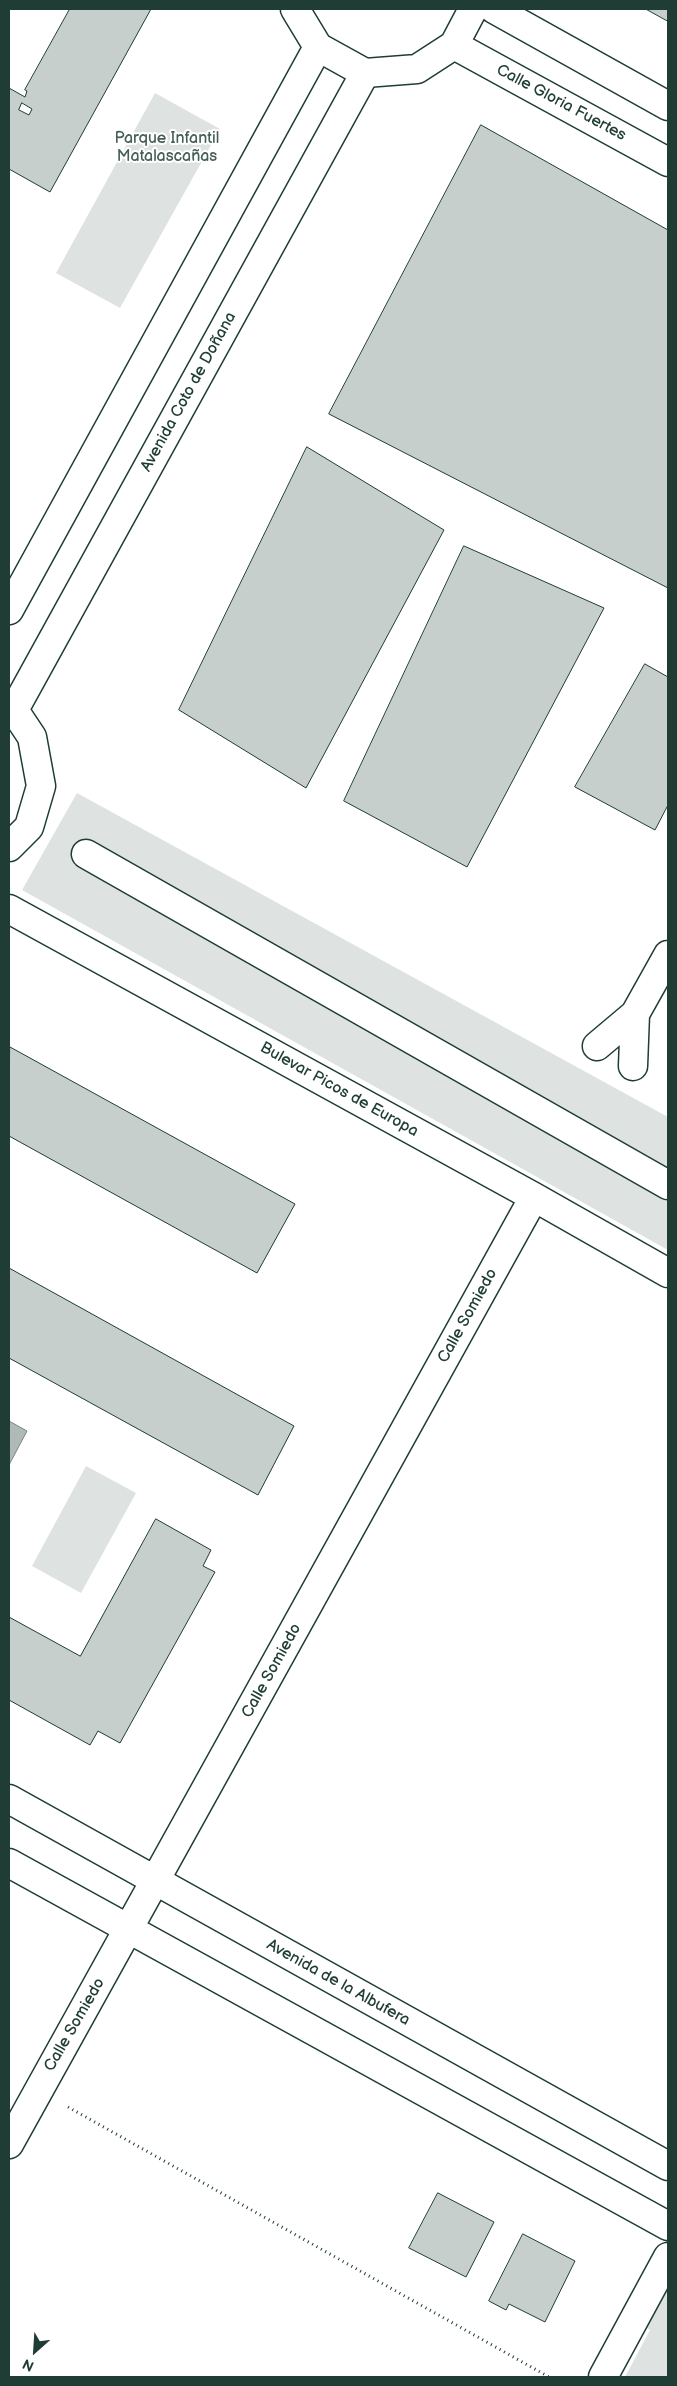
<!DOCTYPE html>
<meta charset="utf-8">
<style>
body{margin:0}
#map{position:relative;width:677px;height:2386px;overflow:hidden;background:#fff;font-family:"Balsamiq Sans",sans-serif}
canvas{display:block}
.frame{position:absolute;inset:0;border:10px solid #1f3d34;pointer-events:none}
.north{position:absolute;left:10px;top:2326px;width:50px;height:50px;-webkit-text-stroke:4px #fff;paint-order:stroke;rotate:206deg;font-size:14px;font-weight:700;line-height:20px;text-align:center;color:#1f3d34}
.north::after{content:'';display:block;margin:auto;width:18px;height:22px;background:#1f3d34;clip-path:polygon(50% 0,100% 100%,50% 72%,0 100%)}
</style>
<div id="map">
<canvas width="677" height="2386"></canvas>
<div class="frame"></div>
<div class="north">N</div>
</div>
<script>
const g = document.querySelector('canvas').getContext('2d');
g.lineJoin = 'round';
function fillPath(path, color) {
  g.fillStyle = color;
  g.fill(path, 'evenodd');
}
function trace(path, color, width, dash) {
  g.strokeStyle = color;
  g.lineWidth = width;
  g.lineCap = dash ? 'butt' : 'round';
  g.setLineDash(dash || []);
  g.stroke(path);
}
function write(font, color, halo, rows, align = 'center') {
  g.font = font + ' "Balsamiq Sans",sans-serif';
  g.lineWidth = 4;
  g.setLineDash([]);
  g.textBaseline = 'middle';
  g.strokeStyle = halo;
  g.fillStyle = color;
  for (const [text, x, y, turn = 0] of rows) {
    g.save();
    g.translate(x, y);
    g.rotate((+turn || 0) * Math.PI / 180);
    g.textAlign = isNaN(turn) ? turn : align;
    if (halo) g.strokeText(text, 0, 0);
    g.fillText(text, 0, 0);
    g.restore();
  }
}
const green = new Path2D(`
 M155 93 220 129 120 308 56 273Z
 M77 793 668 1117V1250L22 890Z
 M86 1466 136 1493 81 1593 32 1566Z
 M668 2281V2377H625L650 2330 642 2325Z`);
const water = new Path2D(`
 M9 1421 27 1431 9 1465Z`);
const building = new Path2D(`
 M70 9H151L50 192 9 169V88L25 97 27 91 25 90ZM22 103 32 109 29 115 19 110Z
 M646 9H668V21Z
 M481 125 668 230V588L329 414Z
 M307 447 444 530 306 788 179 710Z
 M464 546 604 608 467 867 344 801Z
 M645 664 668 677V805L655 830 575 787Z
 M10 1047 295 1204 257 1273 9 1136Z
 M9 1268 294 1426 258 1495 9 1358Z
 M156 1519 211 1550 203 1566 215 1572 120 1743 98 1731 90 1745 9 1700V1617L80 1656Z
 M438 2193 494 2222 466 2277 409 2248Z
 M523 2234 575 2261 545 2322 509 2304 506 2310 489 2301Z`);
const path = new Path2D(`
 M68 2107 549 2377`);
const street = new Path2D(`
 M9 610 318 47
 M9 707 14 710 32 737 41 786 29 827 9 847
 M14 710 365 73
 M86 854 668 1185
 M9 909 534 1197 668 1273
 M597 1046 635 1014 668 955
 M633 1066 635 1014
 M9 1799 668 2166
 M9 1863 668 2226
 M9 2144 534 1197
 M603 2377 668 2257`);
const secondary = new Path2D(`
 M295 9 318 47 365 73 417 69 454 45 473 9
 M494 9 668 106
 M454 45 668 162`);
const streetNames = [
 ["Calle Gloria Fuertes",561,103,28],
 ["Avenida Coto de Doñana",189,392,-61],
 ["Bulevar Picos de Europa",339,1090,29],
 ["Calle Somiedo",468,1316,-61],
 ["Calle Somiedo",272,1671,-61],
 ["Avenida de la Albufera",338,1983,29],
 ["Calle Somiedo",75,2025,-60]
];
const parkNames = [
 ["Parque Infantil",167,139],
 ["Matalascañas",167,157]
];
fillPath(green, '#dee3e2');
fillPath(water, '#afbab7');
trace(water, '#758883', 1);
fillPath(building, '#c7cfcc');
trace(building, '#1f3d34', 1);
trace(street, '#1f3d34', 31);
trace(secondary, '#1f3d34', 31);
trace(path, '#1f3d34', 3, [1, 4]);
trace(street, '#fff', 28);
trace(secondary, '#fff', 28);
write('16px', '#1f3d34', '#fff', streetNames);
write('16px', '#455e57', '#fff', parkNames);
</script>
